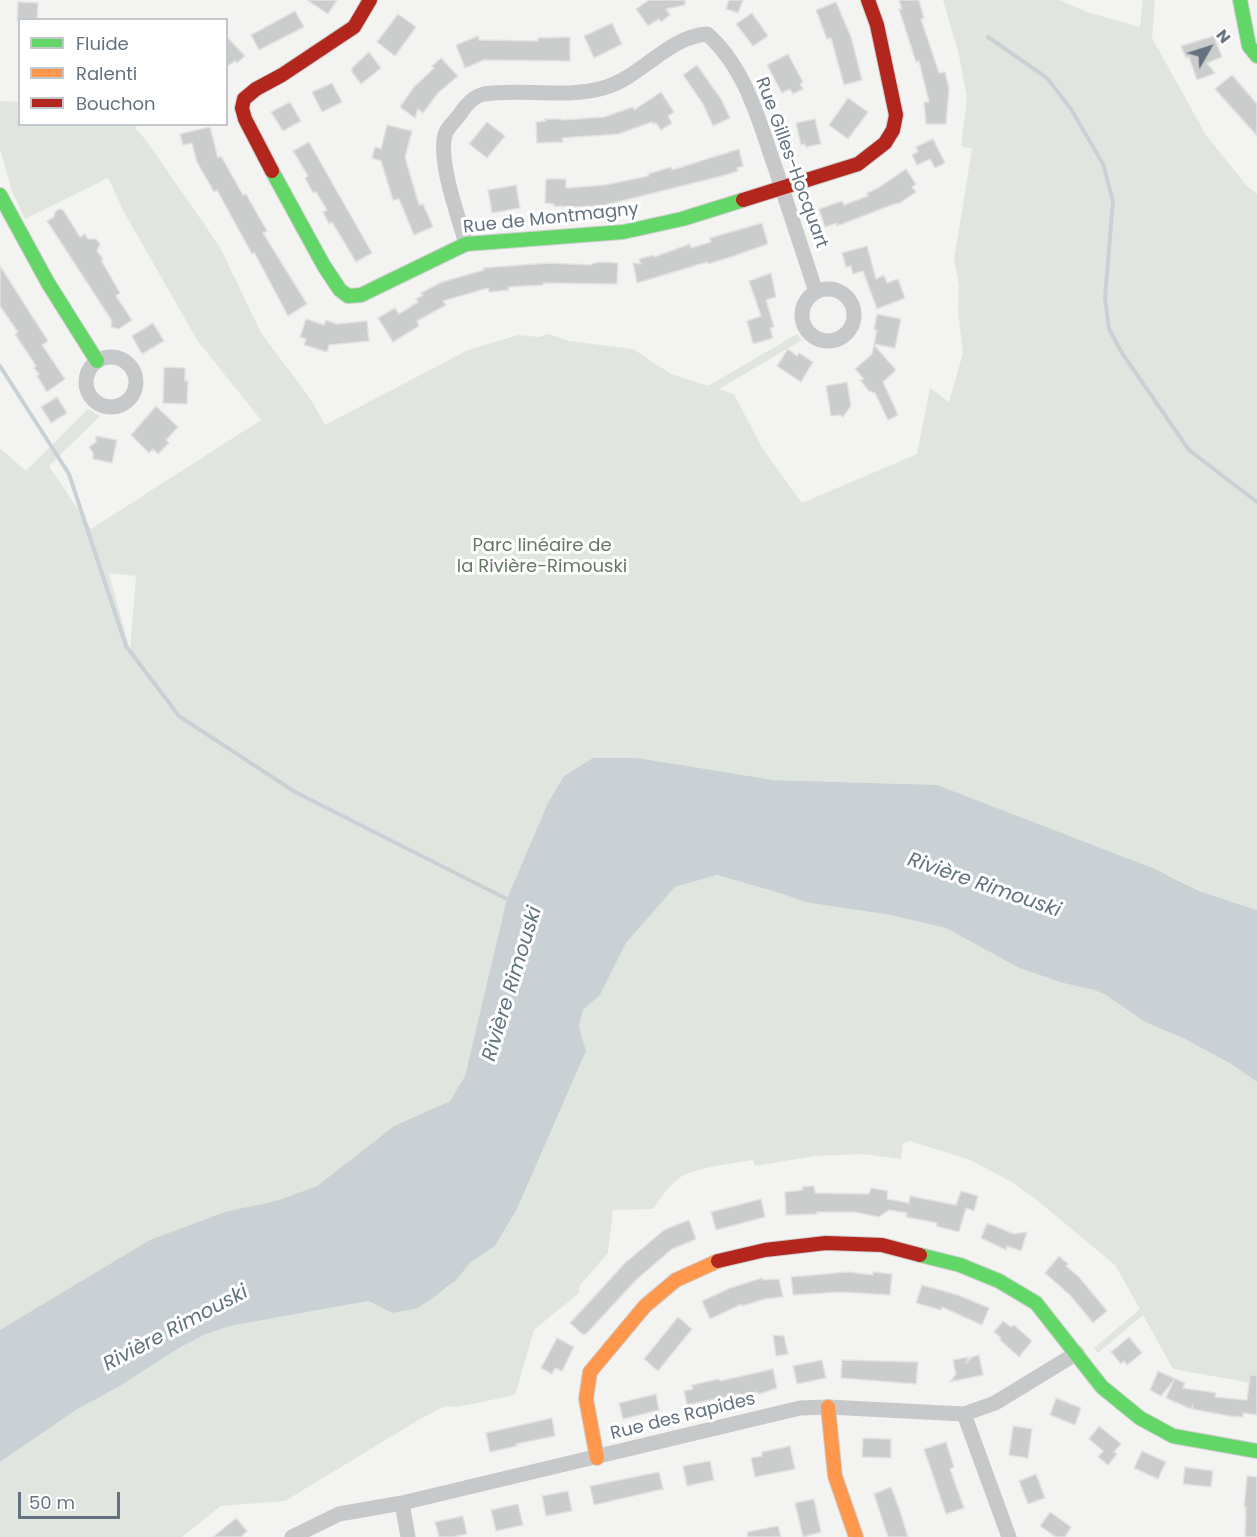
<!DOCTYPE html>
<meta charset="utf-8">
<style>
body{margin:0}
#map{position:relative;width:1257px;height:1537px;overflow:hidden;background:#f3f3f1;font-family:Poppins,sans-serif}
canvas{display:block}
.legend{position:absolute;left:18px;top:18px;width:210px;height:108px;box-sizing:border-box;background:#fff;border:2px solid #c1c7cc;margin:0;padding:8px 10px;list-style:none;font-size:18px;color:#647280}
.legend li{display:flex;align-items:center;gap:12px;height:30px}
.legend b{width:30px;border:2px solid #c1c7cc}
.north{position:absolute;left:1179px;top:18px;width:60px;height:60px;-webkit-text-stroke:4px #fff;paint-order:stroke;rotate:51deg;font-size:16px;font-weight:700;line-height:24px;text-align:center;color:#647280}
.north::after{content:'';display:block;margin:auto;width:21px;height:27px;background:#647280;clip-path:polygon(50% 0,100% 100%,50% 72%,0 100%)}
.scale{position:absolute;left:18px;top:1492px;width:102px;height:27px;box-sizing:border-box;border:3px solid #647280;border-top:0;padding-left:8px;font-size:18px;line-height:21px;white-space:nowrap;color:#647280;-webkit-text-stroke:4px #fff;paint-order:stroke}
</style>
<div id="map">
<canvas width="1257" height="1537"></canvas>
<ul class="legend">
<li><b style="height:8px;background:#63d668"></b>Fluide</li>
<li><b style="height:8px;background:#ff974d"></b>Ralenti</li>
<li><b style="height:8px;background:#b3261e"></b>Bouchon</li>
</ul>
<div class="north">N</div>
<div class="scale">50 m</div>
</div>
<script>
const g = document.querySelector('canvas').getContext('2d');
g.lineJoin = 'round';
function fillPath(path, color) {
  g.fillStyle = color;
  g.fill(path, 'evenodd');
}
function trace(path, color, width, dash) {
  g.strokeStyle = color;
  g.lineWidth = width;
  g.lineCap = dash ? 'butt' : 'round';
  g.setLineDash(dash || []);
  g.stroke(path);
}
function write(font, color, halo, rows, align = 'center') {
  g.font = font + ' Poppins,sans-serif';
  g.lineWidth = 6;
  g.setLineDash([]);
  g.textBaseline = 'middle';
  g.strokeStyle = halo;
  g.fillStyle = color;
  for (const [text, x, y, turn = 0] of rows) {
    g.save();
    g.translate(x, y);
    g.rotate((+turn || 0) * Math.PI / 180);
    g.textAlign = isNaN(turn) ? turn : align;
    if (halo) g.strokeText(text, 0, 0);
    g.fillText(text, 0, 0);
    g.restore();
  }
}
const green = new Path2D(`
 M943 0H1059L1090 13 1140 27 1143 0H1155L1152 38 1206 135 1247 186 1257 194V910L1199 891 1170 876 925 787 902 784 774 780 692 767 478 1021 465 1076 450 1101 394 1126 317 1186 279 1200 246 1207 0 1338V448L26 471 88 409 100 416 49 466 91 529 261 420 197 340 124 212 108 178 25 219 12 191 0 149V101L19 102 20 124 136 125 135 128 145 139 220 247 261 333 310 398 325 425 468 350 518 335 539 337 549 334 569 341 633 349 671 374 708 386 797 334 802 340 719 389 734 394 762 448 802 503 917 454 930 388 949 402 963 353 958 310 959 285 954 260 972 149 961 146 967 98 959 55ZM109 573 136 576 130 650 109 574Z
 M717 875 783 894 804 902 890 915 946 928 1019 968 1063 983 1094 990 1106 995 1145 1022 1185 1039 1231 1064 1257 1082V1384L1173 1369 1143 1315 1098 1353 1094 1348 1140 1309 1115 1265 1038 1201 1012 1182 970 1160 910 1141 903 1143 901 1159 863 1154 815 1156 755 1166 753 1160C734 1163 702 1167 684 1175 671 1182 661 1197 653 1209L613 1210 608 1253 580 1285 579 1293 534 1330 515 1395 457 1407 445 1406 415 1422 285 1501 221 1506 182 1537H0V1462L76 1410 120 1386 179 1348 206 1334 230 1326 370 1301 392 1313 416 1309 433 1298 447 1288 470 1263 495 1246 517 1209 586 1051 579 1026 583 1010 600 995 626 943 675 887Z`);
const water = new Path2D(`
 M593 758H637L774 780 937 785 1155 869 1199 891 1257 910V1082L1231 1064 1185 1039 1145 1022 1106 995 1094 990 1063 983 1019 968 946 928 890 915 804 902 783 894 717 875 675 887 626 943 600 995 583 1010 579 1026 586 1051 517 1209 495 1246 470 1263 456 1280 433 1298 416 1309 392 1313 369 1301 230 1326 206 1334 179 1348 120 1386 76 1410 0 1462V1330L150 1240 225 1212 279 1200 317 1186 394 1126 450 1101 465 1076 507 899 548 803 564 776Z`);
const stream = new Path2D(`
 M988 37 1047 78 1071 109 1103 164 1113 201 1105 298 1109 329 1122 353 1189 450 1257 502
 M0 366 69 474 126 646 179 716 295 792 507 899`);
const building = new Path2D(`
 M307 0H337L328 14Z
 M649 0H685V5L666 9 670 15 661 22 659 19 648 26 636 9Z
 M729 0H743L738 13 726 9Z
 M899 0H919L924 18 921 19 939 73 945 72 949 89 946 124H926L924 102H929L919 61 916 62 899 9H902Z
 M18 2 38 3 37 20H17Z
 M836 2 851 37 862 80 844 85 831 38 827 39 816 10Z
 M295 11 304 27 259 50 251 35Z
 M752 13 768 36 753 46 736 24Z
 M398 14 416 27 395 56 377 42Z
 M612 23 622 44 594 58 584 36Z
 M226 36 245 56 237 63 235 61 226 67Z
 M478 36 479 40 538 41V38L570 37V61L484 60 465 68 456 45Z
 M1214 36 1222 57 1207 63 1215 73 1197 80 1189 57 1186 58 1181 46Z
 M369 52 381 68 361 84 352 72V68Z
 M788 54 803 82 800 84 803 89 793 94 790 89 782 93 767 65Z
 M441 58 458 76 438 93 423 113 418 109 415 118 400 107 414 87 434 68 432 66Z
 M697 65 721 99 730 118 713 126 703 104 683 75Z
 M1232 75 1257 104V136L1215 89Z
 M332 83 342 102 322 112 312 92Z
 M661 92 674 112 668 116 672 123 661 130 656 123 653 124 652 122 618 134 562 138 563 142 537 143 536 122 546 121 545 119H561L562 120 604 117 633 107 634 110Z
 M848 98 868 112 848 139 829 125Z
 M290 102 301 121 283 131 271 112Z
 M815 119 821 144 806 147 805 144 801 145 796 123Z
 M487 122 505 136 487 158 469 144Z
 M387 125 412 131 405 157 419 205 423 204 433 227 414 235 399 199 393 200 381 161 372 158 375 147 381 149Z
 M210 127 218 158 221 156 243 195 246 194 267 231 263 233 307 304 288 316 254 252 252 254 217 190 214 192 197 162 192 143 183 145 180 134Z
 M933 139 945 163 935 168 930 159 917 165 912 155 918 152 916 147Z
 M309 142 372 253 356 262 332 222 329 224 323 212 327 210 316 192 313 193 305 178 308 176 293 151Z
 M739 149 743 166 737 168 738 171 726 175 605 205 579 207 554 206V204L545 203 546 179H566V188L605 185 649 176 648 174 671 167 672 170Z
 M906 169 916 184 912 187 916 192 898 204 897 203 837 226V223L825 227 819 209 842 201 844 205 868 196 867 193 878 188Z
 M516 185 520 208 492 213 488 190Z
 M59 209 63 210 80 237 85 234 88 239H96L100 244 97 251 103 259 101 260 120 293 116 296 132 320 119 329 111 327 112 321 47 221 54 217 55 212Z
 M762 223 768 244 731 257 708 264 707 262 637 283 633 263 641 264 639 259 654 255V257L690 244 691 248 711 242 710 238Z
 M867 246 876 279 884 275 887 283 898 279 905 298 877 309 863 271 853 274 851 266 846 267 842 253Z
 M600 262 618 263 617 284 543 283V285L508 287 509 290 489 292 488 288 443 301 446 305 417 321 419 326 393 342 378 318 395 308 399 314 418 302 416 299 423 295 421 293 442 282 484 270 483 268 548 263 591 265V264Z
 M0 266 48 341 42 345 65 379 47 392 37 376 39 374 34 368 36 366 15 334 18 332 0 306Z
 M771 273 776 297 766 300 774 327 770 328 773 338 753 344 747 321 761 316 749 281Z
 M877 314 901 319 895 348 874 344 877 330H874Z
 M306 319 324 325 326 320 337 324 367 321 369 341 329 345 327 352 304 345 306 339 300 337Z
 M153 323 164 341 142 354 132 336Z
 M874 345 896 370 883 382 898 415 888 420 875 393 869 391 860 380 864 379 855 369 872 354Z
 M788 349 797 356 799 353 813 362 801 382 777 366Z
 M164 367 185 368V381H188L187 404 163 403Z
 M847 382 851 406 843 417 840 415 831 416 826 386Z
 M57 397 67 413 51 423 41 407Z
 M156 406 178 427 166 440 169 443 158 454 153 449 149 453 131 435Z
 M96 436 117 440 112 463 93 459V453L89 447 96 442Z
 M814 1186 815 1193 869 1194 871 1188 888 1191 887 1199 909 1203 910 1196 956 1205 961 1191 978 1196 974 1211 966 1208 959 1232 936 1226 937 1223 906 1217 907 1213 889 1210 879 1217 855 1212H816L817 1214 786 1215 785 1192 803 1190 802 1187Z
 M761 1199 765 1217 716 1230 711 1212Z
 M689 1220 696 1239 672 1249 637 1279 586 1334H582L570 1323 625 1263 664 1230Z
 M987 1223 1014 1234 1027 1232 1021 1251 1007 1246 1006 1250 981 1238Z
 M1059 1256 1068 1264 1066 1266 1079 1277 1107 1311 1093 1323 1071 1296 1045 1273Z
 M848 1272 873 1275V1272L892 1274 890 1295 841 1292 793 1295 791 1277Z
 M762 1278 763 1280 779 1279 783 1297 765 1299 742 1306V1304L710 1319 702 1301 730 1288Z
 M922 1285 958 1295 989 1308 982 1325 942 1307 941 1310 916 1303Z
 M678 1317 692 1329 658 1371 644 1359Z
 M1003 1321 1011 1327 1014 1325 1032 1341 1019 1357 1000 1340 1001 1338 994 1332Z
 M773 1335 784 1336 788 1354 776 1356Z
 M1129 1337 1142 1353 1127 1365 1124 1361 1121 1364 1111 1352Z
 M557 1338 574 1347 562 1371 555 1368 552 1374 541 1368Z
 M979 1355 983 1375 959 1380 958 1382V1380L950 1382 956 1374 953 1360 969 1357 966 1363 972 1357Z
 M822 1360 826 1378 797 1384 793 1366Z
 M842 1360 918 1362 916 1384 841 1378Z
 M773 1369 777 1388 759 1394 757 1392 740 1396V1394L687 1405 684 1391 693 1389 692 1385 719 1379 720 1381Z
 M1158 1371 1185 1383 1183 1388 1216 1393 1215 1397 1247 1400 1250 1375H1257V1415L1243 1413V1417L1229 1416 1192 1409 1193 1405 1191 1409 1166 1398 1174 1380 1161 1396 1150 1390Z
 M656 1394 659 1410 623 1419 619 1403Z
 M1056 1398 1081 1408 1075 1425 1050 1415Z
 M552 1418 555 1436 516 1444 517 1446 490 1452 486 1433Z
 M1013 1426 1032 1429 1028 1458 1009 1455Z
 M1099 1426 1121 1444 1114 1452 1117 1454 1108 1465 1098 1457 1103 1451 1089 1439Z
 M863 1438 891 1439V1458L862 1457Z
 M946 1442 954 1467 950 1469 964 1508 946 1514 924 1449Z
 M790 1446 795 1469 755 1477 751 1458 762 1456V1452Z
 M1142 1451 1166 1462 1158 1479 1134 1468Z
 M710 1461 714 1480 687 1486 683 1466Z
 M1185 1467 1213 1471 1211 1487 1183 1484Z
 M659 1472 663 1489 594 1505 590 1486Z
 M1036 1474 1045 1498 1028 1504 1019 1481Z
 M1247 1476 1257 1477V1537H1245L1246 1507H1244Z
 M891 1487 899 1508 908 1537H888L874 1494Z
 M568 1491 572 1511 546 1516 542 1496Z
 M814 1499 821 1532 803 1537 795 1503Z
 M518 1504 523 1525 496 1531 491 1510Z
 M1050 1512 1071 1527 1065 1537H1056L1040 1526Z
 M463 1516 467 1534 453 1537H439L435 1522Z
 M236 1518 247 1531 241 1537H213Z
 M778 1526 781 1537H748L747 1532Z`);
const street = new Path2D(`
 M466 244C459 218 436 157 446 132 449 126 456 120 460 114 465 106 474 96 484 94 522 88 564 99 603 88 641 78 667 37 707 34 747 69 760 125 777 173 790 213 803 252 816 292
 M802 315a26 26 0 1 1 52 0a26 26 0 1 1-52 0Z
 M86 382a25 25 0 1 1 50 0a25 25 0 1 1-50 0Z
 M964 1414 1009 1537
 M402 1503 408 1537
 M292 1537 339 1514 402 1503 800 1408 828 1407 964 1414 995 1403 1077 1353`);
const fast = new Path2D(`
 M1240 0 1249 46 1257 56
 M272 171 324 266 340 290 348 296 361 295 466 244 623 232 682 219 743 200
 M0 195 48 283 97 361
 M920 1255 960 1265 999 1281 1036 1303 1102 1387 1140 1418 1173 1436 1257 1451`);
const slow = new Path2D(`
 M828 1407 835 1476 856 1537
 M597 1458 586 1399 590 1372 645 1306 676 1280 718 1261`);
const jam = new Path2D(`
 M272 171 245 119 242 108 244 99 256 89 282 75 354 27 370 0
 M743 200 858 164 885 143 893 130 896 115 877 25 868 0
 M718 1261 765 1250 826 1243 882 1245 920 1255`);
const streetNames = [
 ["Rue Gilles-Hocquart",791,163,70],
 ["Rue de Montmagny",551,219,-6],
 ["Rue des Rapides",683,1417,-14]
];
const parkNames = [
 ["Parc linéaire de",542,546],
 ["la Rivière-Rimouski",542,567]
];
const waterNames = [
 ["Rivière Rimouski",984,886,19],
 ["Rivière Rimouski",513,984,-73],
 ["Rivière Rimouski",176,1329,-28]
];
fillPath(green, '#e1e5df');
fillPath(water, '#c9d1d4');
trace(stream, '#c9d1d4', 4);
fillPath(building, '#cbcccc');
trace(building, '#e2e2e1', 1.5);
trace(fast, '#cfcfcf', 16);
trace(slow, '#cfcfcf', 16);
trace(jam, '#cfcfcf', 16);
trace(street, '#c7c8c9', 15);
trace(fast, '#63d668', 14);
trace(slow, '#ff974d', 14);
trace(jam, '#b3261e', 14);
write('18px', '#647280', '#fff', streetNames);
write('18px', '#667863', '#fff', parkNames);
write('italic 20px', '#60747e', '#fff', waterNames);
</script>
